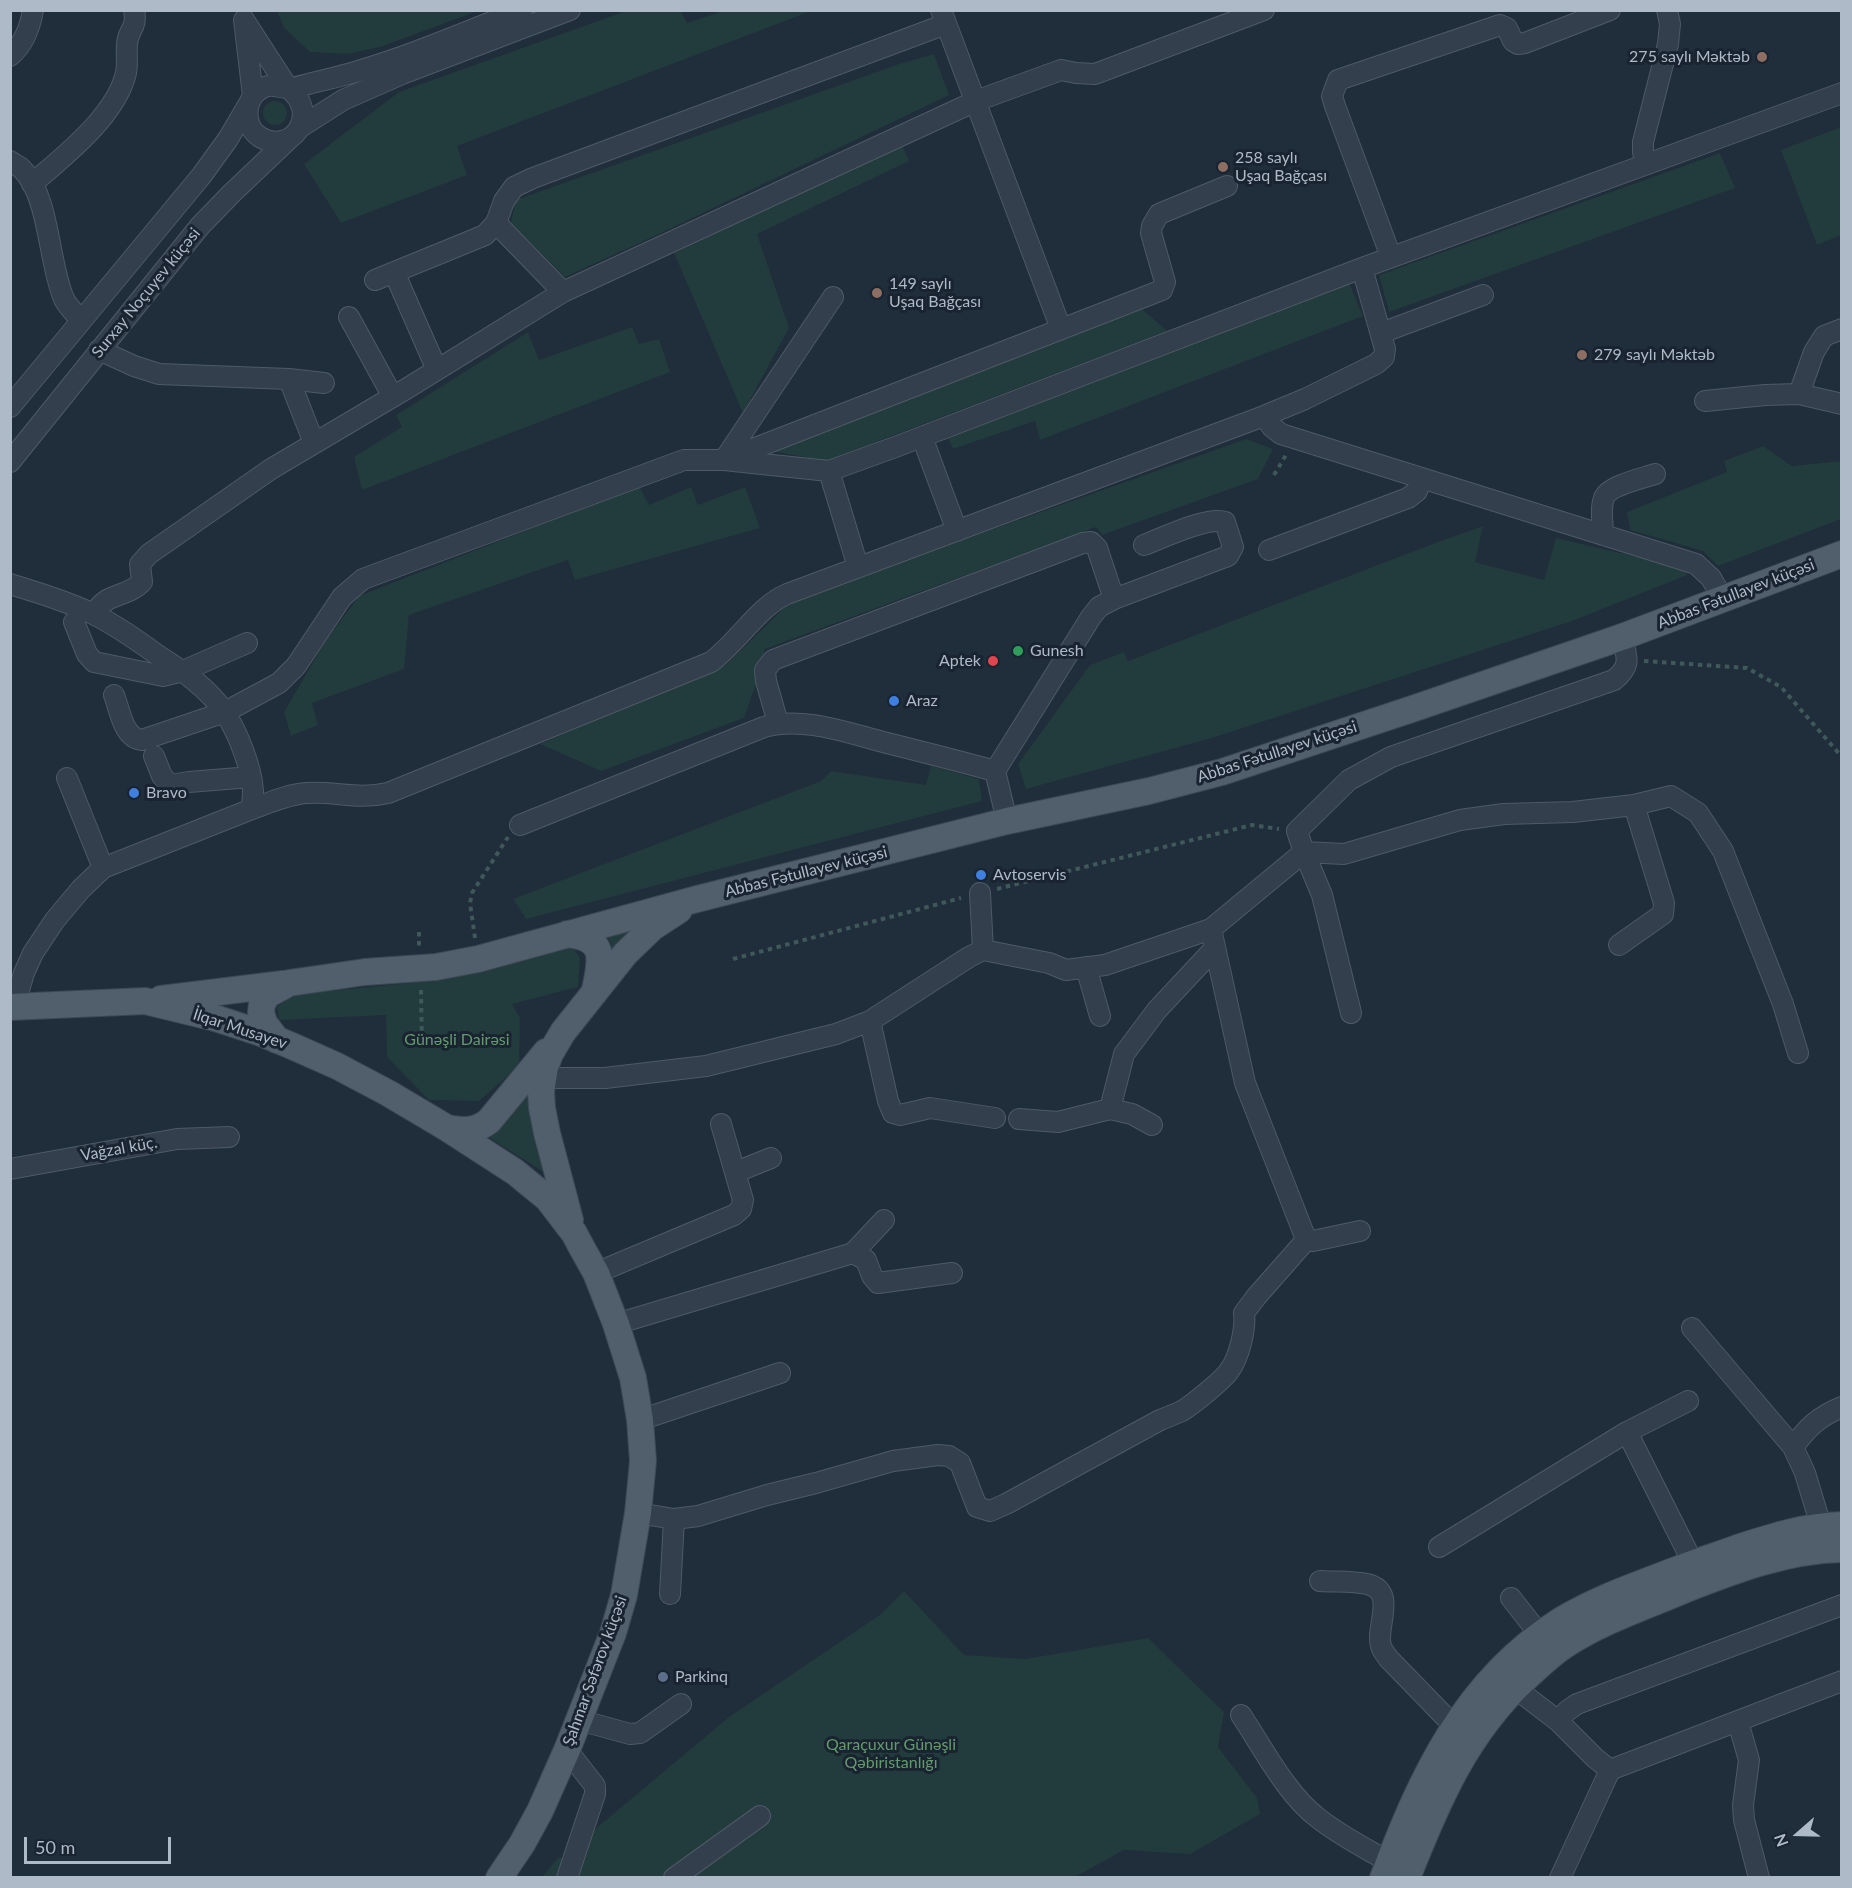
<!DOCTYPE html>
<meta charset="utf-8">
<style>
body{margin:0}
#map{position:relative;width:1852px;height:1888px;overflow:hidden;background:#202d3b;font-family:Lato,sans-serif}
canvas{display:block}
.frame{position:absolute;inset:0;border:12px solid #aebac8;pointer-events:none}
.north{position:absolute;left:1768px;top:1804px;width:60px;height:60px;-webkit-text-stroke:4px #192430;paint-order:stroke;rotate:250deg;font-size:16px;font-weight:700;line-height:24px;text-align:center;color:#aebac8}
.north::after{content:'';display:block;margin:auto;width:21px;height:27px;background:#aebac8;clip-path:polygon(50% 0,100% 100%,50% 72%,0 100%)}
.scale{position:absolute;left:24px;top:1837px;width:147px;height:27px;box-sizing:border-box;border:3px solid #aebac8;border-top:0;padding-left:8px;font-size:18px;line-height:21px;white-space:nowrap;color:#aebac8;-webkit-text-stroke:4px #192430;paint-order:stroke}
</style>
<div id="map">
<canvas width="1852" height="1888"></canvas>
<div class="frame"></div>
<div class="north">N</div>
<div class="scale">50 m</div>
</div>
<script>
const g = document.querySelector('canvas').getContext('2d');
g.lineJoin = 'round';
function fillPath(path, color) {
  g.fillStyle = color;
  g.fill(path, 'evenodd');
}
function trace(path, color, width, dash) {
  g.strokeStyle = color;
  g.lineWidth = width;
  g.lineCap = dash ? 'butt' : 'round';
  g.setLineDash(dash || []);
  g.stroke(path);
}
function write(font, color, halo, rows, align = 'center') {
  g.font = font + ' Lato,sans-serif';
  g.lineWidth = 6;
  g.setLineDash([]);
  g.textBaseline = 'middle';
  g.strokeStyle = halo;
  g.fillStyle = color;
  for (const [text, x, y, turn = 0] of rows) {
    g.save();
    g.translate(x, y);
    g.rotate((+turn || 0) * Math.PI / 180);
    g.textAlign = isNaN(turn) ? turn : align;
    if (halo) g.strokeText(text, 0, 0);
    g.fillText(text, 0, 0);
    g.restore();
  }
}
const green = new Path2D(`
 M277 11H478L380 47 348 54 310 52 284 28Z
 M626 11H681L687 23 723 11H811L457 146 467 175 341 223 304 164 399 92Z
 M934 54 949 95 659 234 565 277 511 222 516 200 899 64Z
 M263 113a12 12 0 1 1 24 0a12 12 0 1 1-24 0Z
 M1841 127V235L1817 245 1781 150Z
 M902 145 909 161 757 234 789 328 743 413 674 253Z
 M1720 153 1735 188 1389 312 1379 275Z
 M1349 283 1363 316 1040 440 1035 421 953 449 945 432Z
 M1142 309 1167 331 826 461 766 450Z
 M632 327 639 344 659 339 670 372 362 490 354 457 402 427 396 415 528 332 539 360Z
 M1246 439 1273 449 1258 479 1102 535 1096 527 765 649 755 687 744 718 601 771 540 744 726 665 791 601Z
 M1763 446 1792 466 1841 461V519L1718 566 1703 551 1630 530 1627 512 1727 472 1724 461Z
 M639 486 649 505 691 487 698 505 745 487 760 528 575 580 568 560 409 615 404 669 312 703 318 725 291 736 284 712 325 642 359 596Z
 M1483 526 1475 562 1544 580 1556 538 1685 568 1687 575 1572 621 1212 738 1026 789 1018 764 1090 665 1124 652 1128 661 1435 543Z
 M931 766 979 779 982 801 526 919 513 899 821 781 831 771 926 785Z
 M649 919 613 953 610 941 605 933Z
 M572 946 580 958 578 987 512 1004 520 1018 519 1066 479 1101 429 1100 387 1057 386 1015 279 1020 277 1007 289 995 448 979Z
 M530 1084C528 1119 535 1143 548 1175L490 1138Z
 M904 1591 964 1655 1025 1659 1148 1638 1224 1712 1218 1747 1257 1798 1260 1814 1190 1854 1124 1850 1075 1877 541 1878 559 1857 579 1863 593 1831 729 1717 881 1614Z`);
const path = new Path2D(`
 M1274 475 1286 455
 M1644 661 1747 668 1781 687 1842 757
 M997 889 1252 825 1279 829
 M419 932V946
 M475 938 470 903 472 893 508 837
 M733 959 961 898
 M421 990 422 1048`);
const minor = new Path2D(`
 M941 10 1061 329
 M10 56C24 44 30 28 33 10
 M253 96 244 20 288 88C322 114 291 156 260 137 244 127 243 102 259 90 271 82 277 88 289 88 297 88 307 84 316 82 386 67 454 36 522 10
 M299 128 343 100 402 74 570 10
 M10 161C14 164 19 166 22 169 50 197 48 262 64 299 68 307 76 314 81 321
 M1646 164 1643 152V142L1668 44 1670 24 1667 10
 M32 184C65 155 116 116 126 73 128 63 126 54 127 45 127 30 138 29 134 10
 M496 223 563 292
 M1391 257 1335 106 1332 96 1338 80 1500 25 1507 28 1513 41 1518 44 1525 43 1610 10
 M394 272 437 370
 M375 280 485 235 496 223 504 201 514 187 533 178 946 24
 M349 317 393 397
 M1381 333 1483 295
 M99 350 134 366 159 374 289 379 324 383
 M289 379 314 443
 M1799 394 1814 352 1824 336 1842 329
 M1705 401 1765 395 1799 394 1842 404
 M10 407 202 175 228 139 248 105
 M1264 416 1305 399 1376 364 1384 357 1385 349 1362 268
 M922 437 957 531
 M727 459 1162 290 1165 282 1151 233 1152 226 1159 214 1227 186
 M724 460 833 297
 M10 462 200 226 232 193 291 137
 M829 471 858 567
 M1603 535C1603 524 1600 508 1604 498 1608 486 1643 478 1655 474
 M1269 550 1408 498 1417 491 1422 478
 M10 584C38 593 67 601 93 614 116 625 138 641 159 656 183 671 209 689 225 713 237 731 252 768 253 791 253 797 252 803 252 809L103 868 81 889 55 920 33 953 24 973 14 1007
 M93 614C97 609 101 604 107 600 118 594 133 592 142 582L140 564 149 554 271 469 406 389 563 292 976 101 1061 70 1076 73 1095 74 1264 10
 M74 622 87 654 94 662 163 676 183 671 247 643
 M114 695C120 710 123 738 142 740L225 712 279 683 296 666 342 597 363 579 684 460H724L829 471 898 446 1362 268 1842 93
 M778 723 766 681 765 670 773 660 1083 543 1091 542 1097 548 1114 599
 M154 756 162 776 170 785 189 782 251 777
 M995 771 1091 617 1099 607 1114 599 1228 556 1233 547 1225 522C1207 516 1163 538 1144 545
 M67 778 103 868
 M252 809C269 803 288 794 307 793 335 791 358 800 388 793L711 662C738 642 759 606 787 594L1264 416 1272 427 1281 434 1696 564 1711 578 1723 599
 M520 825 764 727C804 716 847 733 887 743 923 752 959 761 995 771L1007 821
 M980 893 983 950
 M1211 929 1245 1083 1304 1234 1307 1239 1313 1241 1360 1231
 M1619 945 1663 914 1664 903 1634 805
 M1086 967 1100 1016
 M1351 1013 1322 895 1304 852 1344 854 1460 820 1504 814 1573 812 1634 805 1671 796 1698 813 1723 851 1783 1004 1798 1053
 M870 1021 888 1101 893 1113 900 1115 930 1108 995 1118
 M543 1078H605L706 1066 836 1034 870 1021 969 957 983 950 1049 963 1066 970 1105 965 1211 929 1304 852 1297 831 1349 780 1391 757 1614 680C1632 665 1627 658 1622 637
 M1110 1109 1124 1054 1157 1010 1215 948
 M1019 1119 1058 1122 1110 1109 1132 1114 1152 1125
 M10 1169 177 1139 229 1137
 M736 1172 771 1158
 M853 1253 884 1220
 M596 1273 734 1215 741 1209 743 1200 721 1124
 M616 1324 853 1253 866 1260 872 1276 878 1283 952 1273
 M1692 1328 1793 1447
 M640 1420 780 1373
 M1627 1432 1688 1401
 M638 1513 674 1519 698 1516 767 1495 816 1483 893 1461 938 1455 949 1456 960 1463 977 1507 990 1511 1006 1504 1160 1420C1168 1417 1175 1414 1182 1411 1192 1405 1223 1380 1229 1371 1239 1358 1246 1329 1244 1313L1256 1297 1307 1239
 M1821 1526 1805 1473 1793 1447C1808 1427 1818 1417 1842 1407
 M1439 1547 1627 1432 1693 1563
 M1320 1581C1335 1582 1353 1581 1367 1584 1398 1591 1375 1627 1381 1646 1382 1650 1386 1655 1388 1658L1454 1726
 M670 1594 674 1519
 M1511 1598 1540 1635
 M1515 1688 1558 1721 1595 1758 1610 1770 1560 1878
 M1241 1715C1263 1748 1287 1795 1318 1818 1339 1835 1365 1848 1389 1862
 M579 1720 630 1734 640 1733 681 1704
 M1558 1721 1567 1711 1577 1704 1842 1605
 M1738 1722 1749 1760 1743 1805 1744 1820 1759 1878
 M1610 1770 1842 1681
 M567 1878 595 1794V1786L567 1750
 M674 1878 760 1816`);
const major = new Path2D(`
 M567 934C606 938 602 958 595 990
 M161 999 283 984
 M10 1007 145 1001 215 1018 261 1033 292 1046 337 1066 388 1093 447 1128 515 1172 548 1199 574 1233 582 1248 596 1273 616 1324 633 1378 640 1420 643 1461 638 1513 624 1595 613 1633 567 1750 540 1811 522 1844 499 1878
 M277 1040 264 1023 261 1012 262 1004 267 995 289 983 365 972 436 967 478 959 697 899 1007 821 1149 791 1222 772 1418 707 1622 637 1842 554
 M447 1128C464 1131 475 1132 489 1121L546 1052
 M570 1220 547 1133 542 1108 541 1091 545 1067 550 1054 563 1032 625 954 653 927 679 910
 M1383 1878C1421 1777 1465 1681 1560 1621 1596 1599 1637 1585 1676 1570 1697 1561 1719 1555 1740 1547 1774 1536 1806 1526 1842 1525
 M1407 1878C1437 1802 1466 1733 1527 1677 1539 1666 1551 1654 1565 1645 1602 1621 1644 1607 1684 1590 1735 1570 1787 1550 1842 1549`);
const markers = [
 [1762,57,6,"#8d6e63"],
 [1223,167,6,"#8d6e63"],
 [877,293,6,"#8d6e63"],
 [1582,355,6,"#8d6e63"],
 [1018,651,6,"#2e9e5b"],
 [993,661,6,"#e0444e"],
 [894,701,6,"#3f7fe0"],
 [134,793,6,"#3f7fe0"],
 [981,875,6,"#3f7fe0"],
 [663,1677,6,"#5c6f8a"]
];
const poiNames = [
 ["275 saylı Məktəb",1750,57,"right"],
 ["258 saylı",1235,158],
 ["Uşaq Bağçası",1235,176],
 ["149 saylı",889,284],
 ["Uşaq Bağçası",889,302],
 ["279 saylı Məktəb",1594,355],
 ["Gunesh",1030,651],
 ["Aptek",981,661,"right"],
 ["Araz",906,701],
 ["Bravo",146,793],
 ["Avtoservis",993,875],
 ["Parkinq",675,1677]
];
const streetNames = [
 ["Surxay Noçuyev küçəsi",146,293,-51],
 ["Abbas Fətullayev küçəsi",1736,594,-21],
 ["Abbas Fətullayev küçəsi",1277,752,-18],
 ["Abbas Fətullayev küçəsi",806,872,-14],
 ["İlqar Musayev",240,1029,18],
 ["Vağzal küç.",119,1149,-10],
 ["Şahmar Səfərov küçəsi",595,1671,-70]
];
const parkNames = [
 ["Günəşli Dairəsi",457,1040],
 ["Qaraçuxur Günəşli",891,1745],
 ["Qəbiristanlığı",891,1763]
];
fillPath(green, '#223b3c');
trace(minor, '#4e5a66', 22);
trace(major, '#3d4855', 28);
trace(path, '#3f585a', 4, [4.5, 4.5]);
trace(minor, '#333f4c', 20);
trace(major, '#515e6c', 26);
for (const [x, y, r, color] of markers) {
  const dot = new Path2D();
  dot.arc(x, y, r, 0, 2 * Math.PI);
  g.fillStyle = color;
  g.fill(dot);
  trace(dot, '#192430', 2);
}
write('16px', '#aebac8', '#192430', poiNames, 'left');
write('16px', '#aebac8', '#192430', streetNames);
write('16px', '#639b6d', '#192430', parkNames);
</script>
